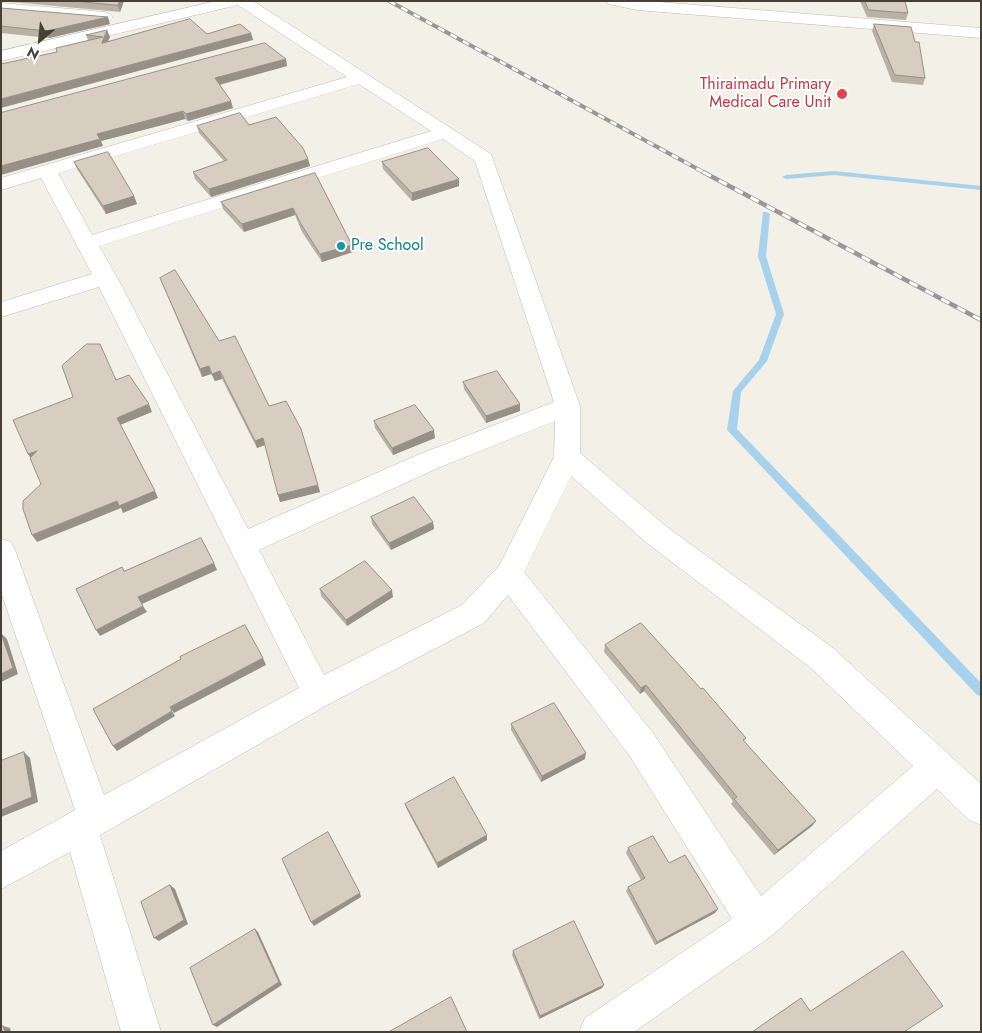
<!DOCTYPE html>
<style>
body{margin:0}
#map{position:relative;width:982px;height:1033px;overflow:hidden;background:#f3f0e8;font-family:Jost,sans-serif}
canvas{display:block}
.frame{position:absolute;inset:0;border:2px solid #464037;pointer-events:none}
.north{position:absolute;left:15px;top:15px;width:50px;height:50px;-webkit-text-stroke:4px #fff;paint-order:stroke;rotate:208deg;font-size:14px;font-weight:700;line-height:20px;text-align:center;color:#464037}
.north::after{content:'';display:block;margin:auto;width:18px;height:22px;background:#464037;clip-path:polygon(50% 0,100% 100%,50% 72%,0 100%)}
</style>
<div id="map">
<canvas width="982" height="1033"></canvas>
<div class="frame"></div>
<div class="north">N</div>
</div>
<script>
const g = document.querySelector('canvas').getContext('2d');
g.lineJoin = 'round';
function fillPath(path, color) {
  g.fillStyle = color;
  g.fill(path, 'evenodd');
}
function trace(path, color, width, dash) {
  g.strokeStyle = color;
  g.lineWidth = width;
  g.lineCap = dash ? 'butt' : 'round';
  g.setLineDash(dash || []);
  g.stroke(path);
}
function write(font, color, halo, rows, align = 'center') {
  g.font = font + ' Jost,sans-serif';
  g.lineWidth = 4;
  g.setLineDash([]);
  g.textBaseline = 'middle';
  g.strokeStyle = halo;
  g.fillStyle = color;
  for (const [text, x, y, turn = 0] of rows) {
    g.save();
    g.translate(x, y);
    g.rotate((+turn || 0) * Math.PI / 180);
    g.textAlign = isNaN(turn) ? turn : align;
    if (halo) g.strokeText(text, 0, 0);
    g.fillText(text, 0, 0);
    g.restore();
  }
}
const stream = new Path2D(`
 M834 171 981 186V190L834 175 786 179 782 177 786 175Z
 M763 212H766L770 214 766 256 784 314 767 361 741 392 737 429 981 683V696L977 695 727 430 733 391 759 360 776 314 758 256Z`);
const minor = new Path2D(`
 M216 1H253L491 154 580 406V453L667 527 833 648 981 784V825L969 820 937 789 770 937 634 1032H579L585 1018 732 919 629 755 508 595 484 623 329 704 100 835 161 1032H121L70 852 1 889V851L75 810 1 592V539L11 542 15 550 104 795 299 688 99 287 1 317V302L92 274 41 178 1 190V178L347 77 238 5 1 61V51ZM359 84 431 131 92 235 58 173ZM443 139 475 161 554 402 420 454 248 529 117 277 99 246ZM555 421 554 457 499 566 462 605 324 675 259 550 438 468ZM571 476 647 543 811 668 913 766 761 896 653 733 524 572Z
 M606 1H647L981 28V38L637 10 608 4Z
 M1 3 105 12 110 14 113 17 110 20 105 22 1 13Z`);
const railFar1 = new Path2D(`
 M389 1 705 173`);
const rail = new Path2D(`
 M703 172 981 320`);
const wall = new Path2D(`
 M1 1H124L120 12Z
 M860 1H905L908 13 906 20 867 17Z
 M1 8 110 24 49 38 1 33Z
 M874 24 915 42 925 78 923 85 892 82 872 31Z
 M251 33 253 40 57 52 88 40 86 35 110 37 108 41 207 34Z
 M286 59 287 66 220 85 233 108 188 121 185 119 101 141 103 146 1 113Z
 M249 125 308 159 310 166 211 197 195 179 193 172 224 161 199 133 197 126Z
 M74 162 134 196 137 204 106 214 77 169Z
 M382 162 459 186 412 201 383 169Z
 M315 173 352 245 353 252 322 262 302 232 295 215 244 232 223 209 221 202Z
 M160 278 219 341 269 406 318 485 320 492 280 502 265 445 257 448 222 379 215 381 211 374 202 377Z
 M463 382 520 404V411L486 423 464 389Z
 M374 421 435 438 393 455 375 428Z
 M371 517 433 522 434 529 391 550 372 524Z
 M320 589 393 597 347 626 321 596Z
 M605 645 746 738 744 741 816 821 812 826 774 855 731 804 733 801 644 691 640 694 604 652Z
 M511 724 585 759 541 782 511 730Z
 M405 804 487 840 438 868 407 810Z
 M628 848 669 863 715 913 655 945 626 891 628 887 641 880 626 853Z
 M513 951 602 988 539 1019 512 955Z`);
const shadedWall = new Path2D(`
 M119 1H124L120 12 118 5Z
 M108 17 110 24 49 38 47 31Z
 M107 30 110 37 104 50 102 43Z
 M251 33 253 40 1 108V99Z
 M286 59 287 66 217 85 215 78Z
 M231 101 233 108 188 121 186 114Z
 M183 111 185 119 101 141 103 146 1 175V166L97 134Z
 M308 159 310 166 211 197 209 189Z
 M459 179V186L412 201V193Z
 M134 196 137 204 106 214 103 206Z
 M293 208 295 215 244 232 242 224Z
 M352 245 353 252 322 262 320 254Z
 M209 366 211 374 202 377 200 369Z
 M220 371 222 379 215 381 212 374Z
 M149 404 152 412 120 425 117 418Z
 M520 404V411L486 423V416Z
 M434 430 435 438 393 455 392 448Z
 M263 438 265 445 257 448 255 441Z
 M37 451 33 462 28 454Z
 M318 485 320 492 280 502 278 495Z
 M155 491 158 498 123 513 121 508 37 542 32 535 117 501Z
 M433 522 434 529 391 550 389 543Z
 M214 563 217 570 142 604 138 597Z
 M392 590 393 597 347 626 346 620Z
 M143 606 147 612 100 636 96 630Z
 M1 633 7 639 18 674 1 682Z
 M263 658 266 665 174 713 170 707Z
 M646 685 644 691 640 694 641 688Z
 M172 711 175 716 117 751 113 746Z
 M24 752 30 758 38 802 1 817V810Z
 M586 753 585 759 541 782 542 776Z
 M816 821 812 826 774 855 778 850Z
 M487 835V840L438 868 437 863Z
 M170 885 175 889 188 924 159 941 154 938Z
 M360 893 361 897 314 926 311 922Z
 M718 909 715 913 655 945 657 942Z
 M255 929 258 932 282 985 217 1027 213 1025Z
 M604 985 602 988 539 1019 540 1016Z
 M3 1026 10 1028 11 1032H5Z`);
const building = new Path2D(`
 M74 1H119L118 5Z
 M865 1H905L908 13 869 10Z
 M1 8 108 17 47 31 1 26Z
 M190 19 207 34 240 24 251 33 1 99V64L57 52 56 48 103 37 86 35 107 30 102 43Z
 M874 24 911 27 915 42H919L925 78 895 75Z
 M265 43 286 59 215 78 231 101 186 114 183 111 97 134 100 139 1 166V113Z
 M240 113 249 125 276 117 303 148 308 159 209 189 193 172 227 160 197 126Z
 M428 148 459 179 412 193 382 162Z
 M108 152 134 196 103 206 74 162Z
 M315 173 352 245 320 254 301 224 293 208 242 224 221 202Z
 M175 270 219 341 235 336 269 406 286 401 301 429 318 485 278 495 263 438 255 441 220 371 212 374 209 366 200 369 160 278Z
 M87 344H100L116 380 129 375 149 404 117 418 155 491 119 506 117 501 32 535 23 509V501L41 484 30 458 37 451 28 454 13 420 73 397 62 366Z
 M497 371 520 404 486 416 463 382Z
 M415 405 434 430 392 448 374 421Z
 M414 497 433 522 389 543 371 517Z
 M201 538 214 563 138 597 143 606 96 630 76 589 122 567 124 571Z
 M365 561 392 590 346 620 320 589Z
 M641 623 701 689 703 688 746 738 743 740 816 821 778 850 734 799 737 797 646 685 641 688 605 645Z
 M245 625 263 658 170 707 172 711 113 746 93 709 181 659 180 657Z
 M1 633 13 668 1 674Z
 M554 703 586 753 542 776 511 724Z
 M24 752 32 797 1 810V761Z
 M454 777 487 835 437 863 405 804Z
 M328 832 360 893 311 922 282 859Z
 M653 836 669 863 685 855 718 909 657 942 628 887 645 878 628 848Z
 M170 885 184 920 154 938 141 902Z
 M574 921 604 985 540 1016 513 951Z
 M255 929 279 982 213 1025 190 968Z
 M903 951 943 1006 904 1032H752L801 998 810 1011Z
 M451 997 467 1032H389Z
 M3 1026 5 1032H1V1027Z`);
const markers = [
 [842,94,6,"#e0444e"],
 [341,246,5,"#0f9aa8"]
];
const farHealthnames = [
 ["Thiraimadu Primary",831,85],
 ["Medical Care Unit",831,103]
];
const farCulturenames = [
 ["Pre School",351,246]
];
fillPath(stream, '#a8d1ec');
trace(minor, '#c1baae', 1);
fillPath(minor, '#fff');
trace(railFar1, '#979797', 4);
trace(rail, '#979797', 4.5);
trace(railFar1, '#fff', 2.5, [7]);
trace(rail, '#fff', 3, [9]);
fillPath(wall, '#b9b1a6');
fillPath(shadedWall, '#969087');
fillPath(building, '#d7cec1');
trace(building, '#969087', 1);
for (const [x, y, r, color] of markers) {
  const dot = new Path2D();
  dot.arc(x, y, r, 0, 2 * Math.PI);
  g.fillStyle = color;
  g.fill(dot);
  trace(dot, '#fff', 2);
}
write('16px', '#be3a42', '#fff', farHealthnames, 'right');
write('16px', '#0d838f', '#fff', farCulturenames, 'left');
</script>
